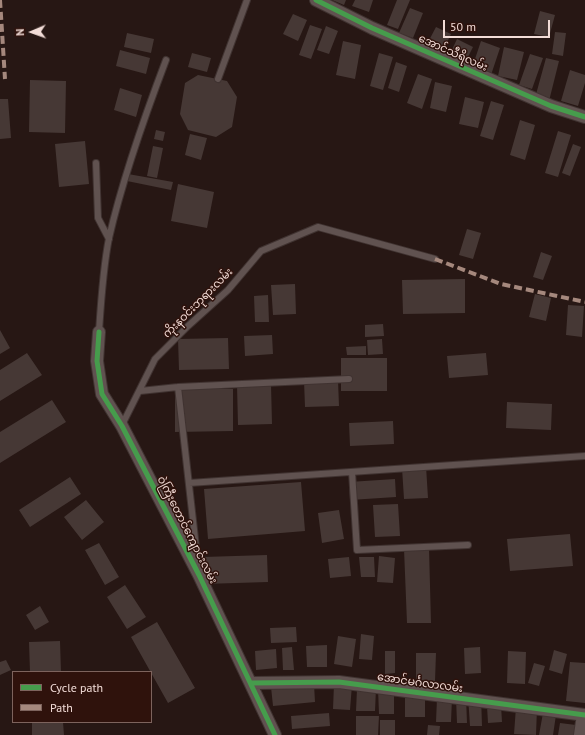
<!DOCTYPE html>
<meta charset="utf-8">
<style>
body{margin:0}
#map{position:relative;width:585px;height:735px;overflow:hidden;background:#271714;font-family:"PT Sans",sans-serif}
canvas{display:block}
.legend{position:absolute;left:12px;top:671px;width:140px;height:52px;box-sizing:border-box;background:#2f120c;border:1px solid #7d635d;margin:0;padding:5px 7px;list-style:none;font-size:12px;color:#f2dcd7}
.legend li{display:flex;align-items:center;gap:8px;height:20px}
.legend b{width:20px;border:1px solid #7d635d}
.north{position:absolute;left:12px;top:12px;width:40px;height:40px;-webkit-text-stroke:3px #2f120c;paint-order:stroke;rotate:268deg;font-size:11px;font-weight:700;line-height:16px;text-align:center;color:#f2dcd7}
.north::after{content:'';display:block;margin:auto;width:14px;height:18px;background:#f2dcd7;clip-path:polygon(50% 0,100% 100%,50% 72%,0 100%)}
.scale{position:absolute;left:443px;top:20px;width:107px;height:18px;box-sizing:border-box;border:2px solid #f2dcd7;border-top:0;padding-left:5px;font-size:12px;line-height:14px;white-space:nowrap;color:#f2dcd7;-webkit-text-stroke:3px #2f120c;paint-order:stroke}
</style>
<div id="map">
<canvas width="585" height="735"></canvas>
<ul class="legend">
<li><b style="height:5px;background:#469c4c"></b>Cycle path</li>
<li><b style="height:5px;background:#a5887d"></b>Path</li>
</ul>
<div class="north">N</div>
<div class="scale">50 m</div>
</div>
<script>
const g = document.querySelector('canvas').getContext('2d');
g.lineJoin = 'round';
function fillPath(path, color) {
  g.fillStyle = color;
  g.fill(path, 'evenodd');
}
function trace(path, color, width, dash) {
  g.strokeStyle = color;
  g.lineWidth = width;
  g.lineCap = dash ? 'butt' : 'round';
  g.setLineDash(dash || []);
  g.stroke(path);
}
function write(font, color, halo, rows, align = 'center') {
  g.font = font + ' "PT Sans","Noto Sans Myanmar",sans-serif';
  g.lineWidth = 3;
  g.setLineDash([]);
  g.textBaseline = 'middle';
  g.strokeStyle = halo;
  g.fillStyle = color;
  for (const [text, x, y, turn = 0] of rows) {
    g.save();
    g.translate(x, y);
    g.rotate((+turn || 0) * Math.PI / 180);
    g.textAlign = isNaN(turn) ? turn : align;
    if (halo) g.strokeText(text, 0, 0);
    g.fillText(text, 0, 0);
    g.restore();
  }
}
const building = new Path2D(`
 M332 0H346L344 5Z
 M355 0H373L369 12 352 6Z
 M397 0H410L398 29 387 25Z
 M410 8 423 13 413 38 399 33Z
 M540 11 555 15 549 37 534 34Z
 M293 14 307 20 298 41 283 34Z
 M310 25 322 29 311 59 299 55Z
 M326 26 338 31 329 54 317 50Z
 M436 27 451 34 441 55 425 48Z
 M555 32 566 33 563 56 552 54Z
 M127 33 154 39 151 53 124 47Z
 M457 39 473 47 464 65 448 58Z
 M343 41 361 45 355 79 336 75Z
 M481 41 500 48 490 78 471 71Z
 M504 47 524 52 517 80 498 76Z
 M120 50 150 58 146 74 116 66Z
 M192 53 211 58 207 72 188 67Z
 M379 53 393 57 383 90 370 86Z
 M530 54 543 58 532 89 519 85Z
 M546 58 559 61 549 101 535 98Z
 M396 62 407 66 399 92 388 88Z
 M570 70 585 75V83L578 106 561 101Z
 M418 74 432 79 422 109 407 103Z
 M198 75 227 81 237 97 232 127 216 137 188 130 180 114 185 83Z
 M30 80 66 81 65 133 29 132Z
 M435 82 452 86 446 112 430 108Z
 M120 88 142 95 136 117 114 110Z
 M465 97 484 102 478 128 459 124Z
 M0 99H8L11 138 0 139Z
 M491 101 504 105 493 140 480 136Z
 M520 120 535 125 525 160 510 155Z
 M156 130 165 132 163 141 154 139Z
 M558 131 571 135 558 177 545 173Z
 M190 134 207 138 201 160 185 155Z
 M85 141 89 184 59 187 55 144Z
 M573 144 581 147 570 176 562 173Z
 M153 146 163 148 157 178 147 176Z
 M128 174 173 182 171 190 127 181Z
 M178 184 214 192 207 228 171 221Z
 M467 229 481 233 473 259 459 255Z
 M541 252 552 256 543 280 533 277Z
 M465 279V313L403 314 402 280Z
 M295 284 296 314 273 315 271 285Z
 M535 294 551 298 546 321 529 317Z
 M268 295 269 322H255L254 296Z
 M568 305 584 306 582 337 566 335Z
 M383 324 384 336 365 337V325Z
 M0 330 10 348 0 354Z
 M272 335 273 354 245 356 244 336Z
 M228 338 229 369 179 370 178 339Z
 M382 339 383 354 368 355 367 340Z
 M366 346V355H347L346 347Z
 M27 353 42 375 0 401V370Z
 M486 353 488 375 449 378 447 356Z
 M341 358H387V391H341Z
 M338 380 339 406 305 407 304 381Z
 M271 384 272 424 238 425 237 385Z
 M175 389H233V431L175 432Z
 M52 400 66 422 0 463V432Z
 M507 402 552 404 551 430 506 428Z
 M393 421 394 444 350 446 349 423Z
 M426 466 428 498 404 499 402 468Z
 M70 477 81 494 30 527 19 510Z
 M395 479 396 497 350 500 349 482Z
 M301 482 305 531 208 539 204 489Z
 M86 500 104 522 82 540 64 517Z
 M398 504 400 536 375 537 373 505Z
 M339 510 344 539 322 543 318 513Z
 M570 534 573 566 510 571 507 539Z
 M99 543 119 577 105 585 85 550Z
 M429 548 431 623H407L404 549Z
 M267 555 268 582 204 584 203 557Z
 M379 556 395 558 393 583 377 582Z
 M349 557 351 576 330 578 328 559Z
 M359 557H374L375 577H361Z
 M125 585 146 617 127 629 107 597Z
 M40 606 49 622 35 630 26 615Z
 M157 622 195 688 168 703 131 637Z
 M296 627 297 642 271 643 270 628Z
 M361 634 374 636 372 660 359 659Z
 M338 636 356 639 352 667 334 664Z
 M60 641 61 672H30L29 642Z
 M327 645V667H307L306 646Z
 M292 647 294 670H283L282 648Z
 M480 647 481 673 465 674 464 648Z
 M276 649 277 668 256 670 255 651Z
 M554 650 567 654 562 674 549 670Z
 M385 651H395V673L385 674Z
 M508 651 526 652 525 684 507 683Z
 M416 653H436L435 681 416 680Z
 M6 660 11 670 0 675V662Z
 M570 662 585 663V703L566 701Z
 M534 663 545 666 539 686 528 683Z
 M314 684 315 702 273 706 271 687Z
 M334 684 352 685 350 710 333 709Z
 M357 689H376L375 711H356Z
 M378 689H394V714H379Z
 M405 692H425V717H405Z
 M481 695 482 726H470L468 696Z
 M466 697 467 723H457L456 698Z
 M437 698H452L451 722H436Z
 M501 705 502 722 488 723 487 706Z
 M516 707 537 708 536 735 514 734Z
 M329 713 330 726 292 729 291 716Z
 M543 713 556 715 553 735H539Z
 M356 716H379L378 735H356Z
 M380 720H395V735H380Z
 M32 722H63L64 735H32Z
 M560 723 576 725 574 735H558Z
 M428 725 440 726 439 735H427Z`);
const service = new Path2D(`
 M218 79 247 0
 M96 163 98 218 109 239
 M99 332C101 301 103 268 109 238 123 177 144 118 166 60
 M178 387 198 565
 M140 391 178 387 349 379
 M122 425 155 359 188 326 228 290 261 251 318 227 435 259
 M352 472 357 550 468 545
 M189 483 585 456`);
const minor = new Path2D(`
 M316 0 372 28 551 106 585 117
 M99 332 97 361 102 394 122 426 199 575 275 735
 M251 683 339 682 585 715
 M580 735 583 715`);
const quiet = new Path2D(`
 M0 0 5 79
 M435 259 501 284 585 302`);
const cycleway = new Path2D(`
 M316 0 372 28 551 106 585 117
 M99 332 97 361 102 394 122 426 199 575 275 735
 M251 683 339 682 585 715`);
const streetNames = [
 ["အောင်သီရိလမ်း",453,53,24],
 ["ကိုးနဝင်းဘုရားလမ်း",198,303,-45],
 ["ဝဲကြီးတောင်ကျောင်းလမ်း",187,530,63],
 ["အောင်မင်္ဂလာလမ်း",420,683,8]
];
fillPath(building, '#463835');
trace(service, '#403331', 8);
trace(minor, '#403331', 14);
trace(service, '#605250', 6);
trace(minor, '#605250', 12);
trace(quiet, '#a5887d', 4, [8, 4]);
trace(cycleway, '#469c4c', 5);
write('11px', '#f2dcd7', '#2f120c', streetNames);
</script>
